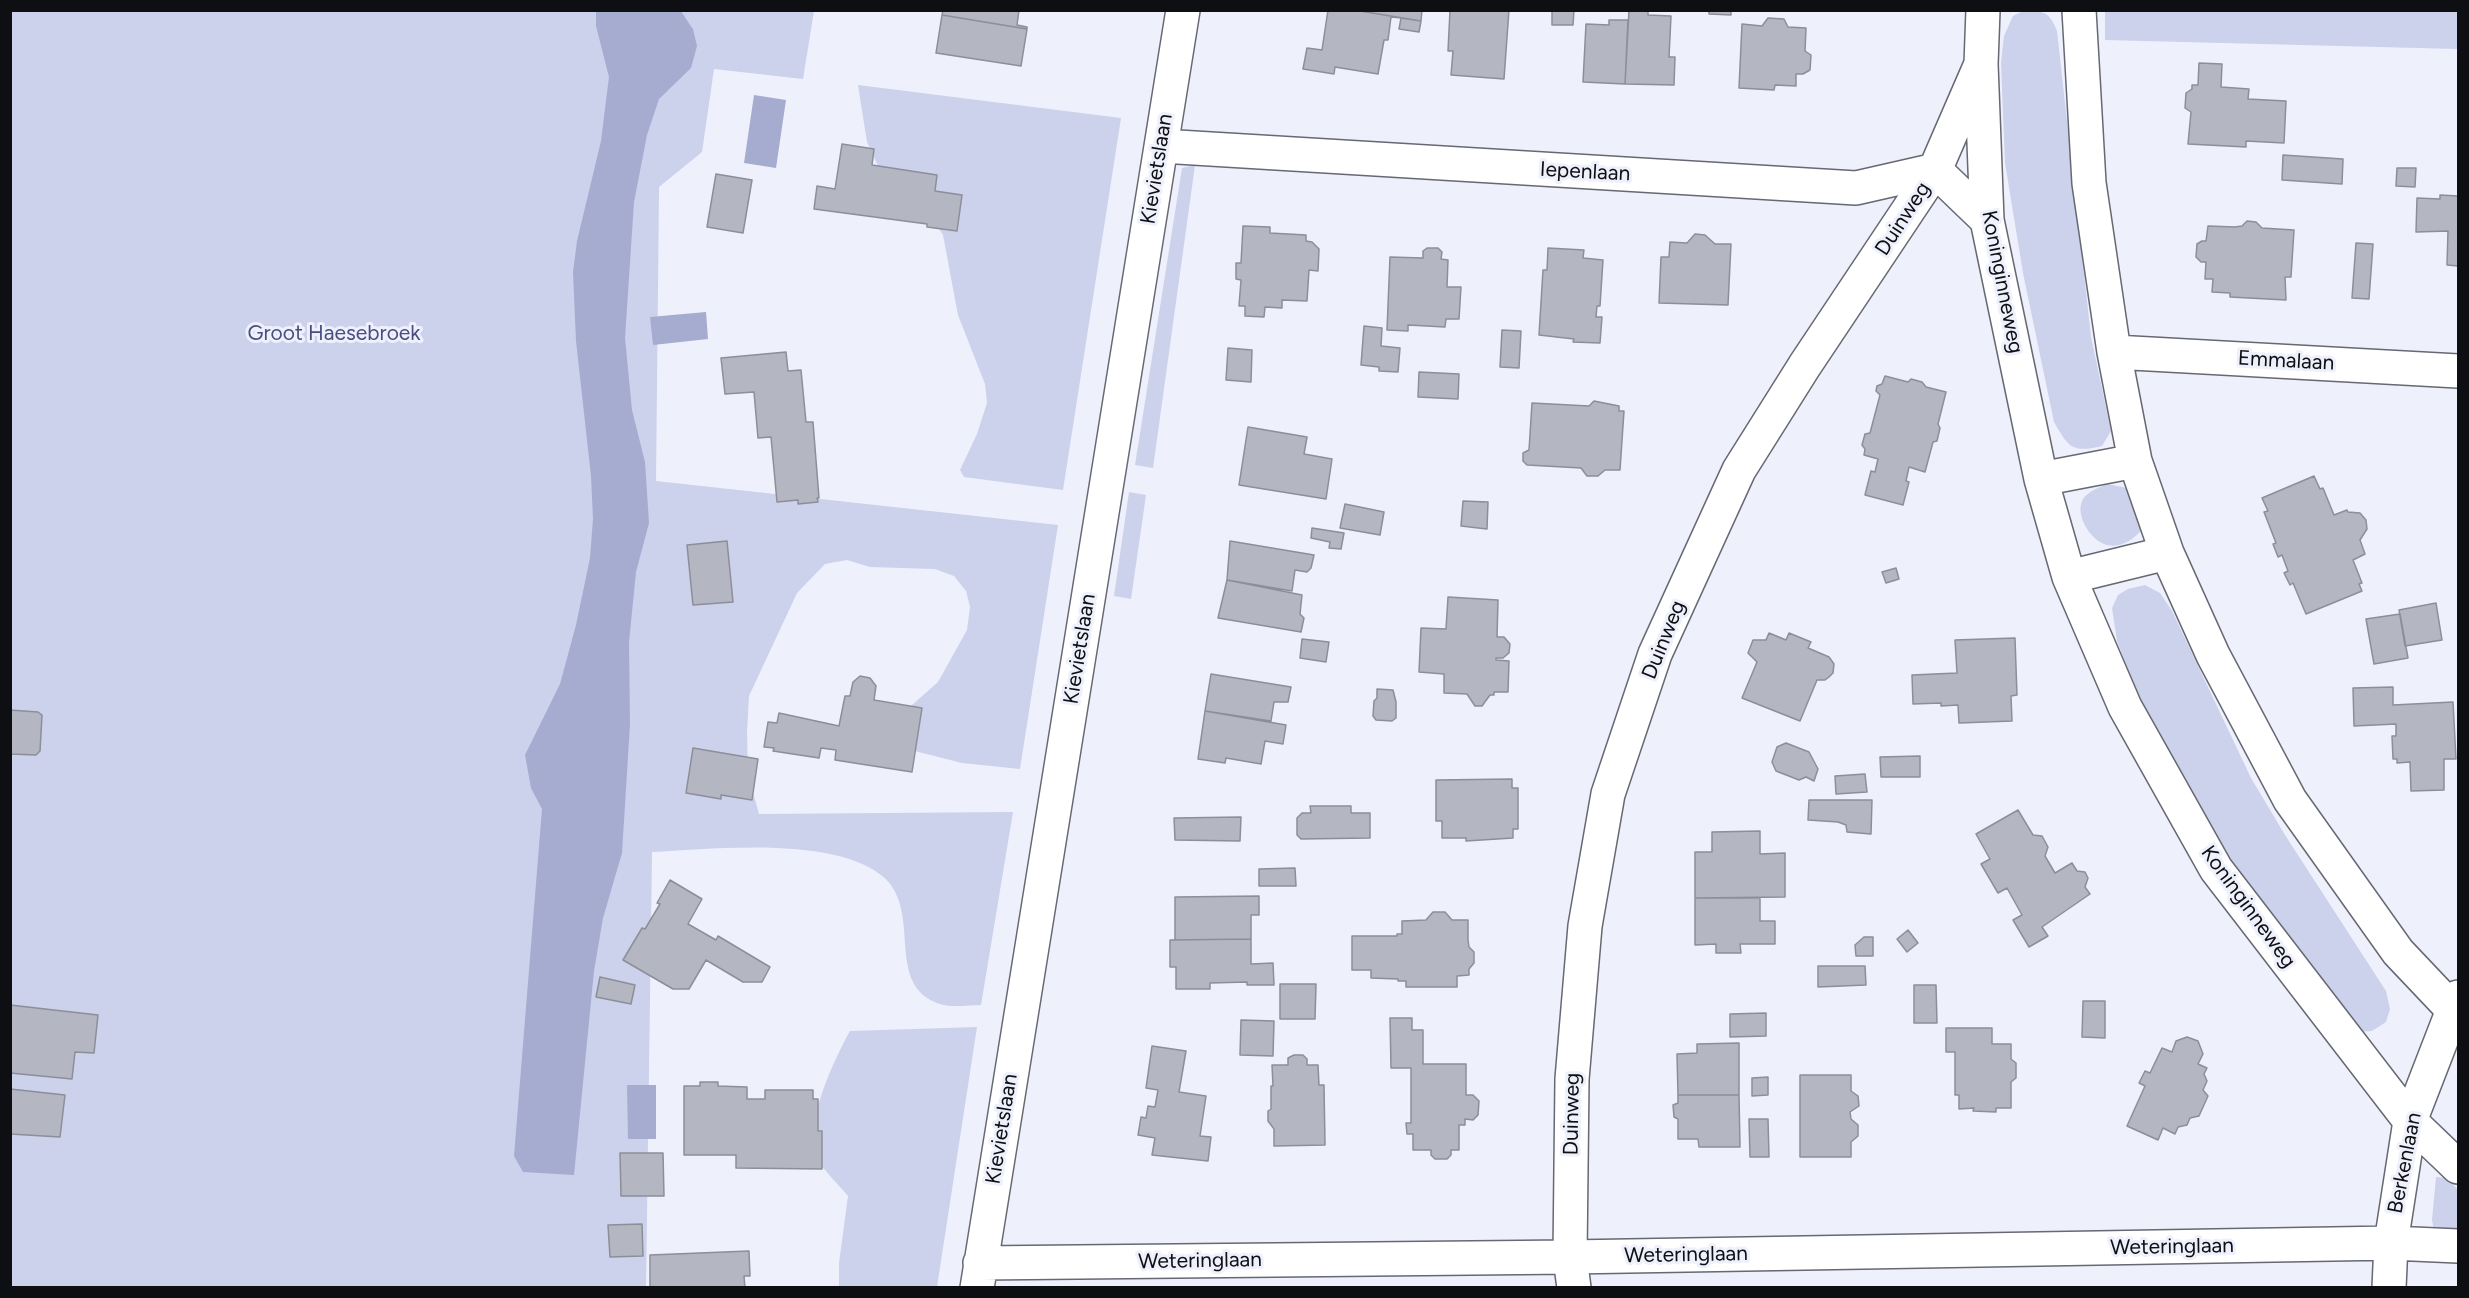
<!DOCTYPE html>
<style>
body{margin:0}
#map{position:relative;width:2469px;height:1298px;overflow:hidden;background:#eef0fc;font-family:Figtree,sans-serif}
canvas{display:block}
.frame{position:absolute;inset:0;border:12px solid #0e0f13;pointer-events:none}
</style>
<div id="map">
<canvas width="2469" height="1298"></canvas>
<div class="frame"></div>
</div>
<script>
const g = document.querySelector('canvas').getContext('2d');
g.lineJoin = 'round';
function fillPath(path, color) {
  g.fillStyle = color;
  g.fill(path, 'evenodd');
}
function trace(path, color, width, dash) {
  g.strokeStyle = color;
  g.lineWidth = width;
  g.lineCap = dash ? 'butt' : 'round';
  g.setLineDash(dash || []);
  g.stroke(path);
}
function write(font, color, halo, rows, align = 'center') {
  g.font = font + ' Figtree,sans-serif';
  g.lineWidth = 6;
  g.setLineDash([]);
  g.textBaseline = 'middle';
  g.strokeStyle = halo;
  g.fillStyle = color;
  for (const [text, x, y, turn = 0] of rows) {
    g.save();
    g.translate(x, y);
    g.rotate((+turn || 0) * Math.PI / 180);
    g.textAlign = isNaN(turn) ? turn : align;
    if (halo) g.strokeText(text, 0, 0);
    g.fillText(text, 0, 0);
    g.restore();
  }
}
const green = new Path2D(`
 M10 11H661L693 29 681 11H814L803 79 714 69 702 152 659 187 656 481 1058 525 1020 769 962 763 903 748 912 705 938 682 967 630 970 607 966 591 954 576 935 569 870 567 847 560 825 564 797 593 749 696 747 732 748 774 759 814 1013 812 981 1005C969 1005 952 1008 940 1004 882 985 925 909 881 875 831 836 713 849 652 852L646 1287H11Z
 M2023 11C2044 11 2049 11 2057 31L2091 337 2111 431 2102 446C2072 453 2069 448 2054 422L2023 273 2005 163 2001 63 2004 36 2013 16Z
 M2105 11H2458V49L2105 40Z
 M858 85 1121 118 1063 490 964 477 960 470 977 434 987 403 985 384 958 315 943 235 934 221 878 166 867 142Z
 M1195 165 1153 468 1135 465 1182 168Z
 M2107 484 2127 488 2142 508 2141 531C2132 540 2121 548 2107 545 2091 541 2074 515 2083 499 2087 492 2100 487 2107 484Z
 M1129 492 1146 495 1131 599 1114 596Z
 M2145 585 2160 593 2172 611 2251 778 2285 835 2386 991 2390 1009 2386 1022 2372 1031 2355 1032 2242 887 2145 713 2117 641 2112 608 2118 595 2128 589Z
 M977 1027 937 1287H839V1263L848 1196C840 1186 820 1167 816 1156 804 1123 834 1060 850 1031Z
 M2436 1177 2447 1178 2458 1190V1229L2434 1230 2432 1220Z`);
const water = new Path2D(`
 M596 11H681L693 29 697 46 691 68 659 99 647 135 634 202 625 338 632 410 645 462 649 523 636 572 629 642 630 724 622 853 603 918 594 971 574 1175 523 1172 514 1156 542 809 531 788 525 755 560 684 576 625 590 558 593 519 591 476 576 341 573 272 577 241 601 141 609 77 596 26Z
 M754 95 786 100 776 168 744 163Z
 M706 312 708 339 653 345 650 317Z
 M627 1085H656V1139H628Z`);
const building = new Path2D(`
 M943 10H1019L1017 25 1027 27V29L942 15Z
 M1328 10H1354L1402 18 1391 17 1388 40H1384L1378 74 1335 67 1334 74 1303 69 1307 48 1322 50Z
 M1354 10H1422L1421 21Z
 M1450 10H1509L1504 79 1451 75 1453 51H1448Z
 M1552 10H1574L1573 25H1552Z
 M1648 10V15L1671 16 1669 57H1675L1674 85 1625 84 1629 10Z
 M1709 10H1731V15L1709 14Z
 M942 15 1027 29 1021 66 936 53Z
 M1401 18 1421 21 1419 32 1399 29Z
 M1768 18 1784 19 1788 27 1806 28 1805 51 1811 55 1810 70 1803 74H1796V86L1775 85 1774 90 1739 88 1742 24 1762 26Z
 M1609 20H1628L1625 84 1583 82 1586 24 1609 25Z
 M2199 63 2222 64 2221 87 2249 89 2248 99 2286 101 2284 143 2246 141V147L2188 144 2191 112 2185 108 2186 93 2192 89V85H2198Z
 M842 144 874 149 872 165 937 175 935 191 962 195 957 231 927 227V224L814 209 817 186 835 189Z
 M2283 155 2343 159 2342 184 2282 180Z
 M2397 168H2416L2415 187 2396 186Z
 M716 174 752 180 743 233 707 227Z
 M2440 195 2458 196V266L2447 265 2448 231 2416 232 2417 198 2440 199Z
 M2247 221 2256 222 2262 228 2294 230 2291 277H2285L2286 300 2230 297V293L2212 292 2213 279H2205L2206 262H2201L2196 257 2197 244 2202 241H2206L2208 226 2235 227 2242 226Z
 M1243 226 1270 227V233L1306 235V241L1312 242 1319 249 1318 271 1309 270 1307 301 1282 300V308L1265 307 1264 317 1245 316V306H1239L1241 280 1236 279V263H1241Z
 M1695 234 1705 235 1715 244H1731L1728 305 1659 303 1661 257H1669L1670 242 1687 243Z
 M2356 243 2373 244 2369 299 2352 298Z
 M1427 248H1438L1442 252 1441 259 1448 260 1447 287H1461L1459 319H1446L1445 327 1408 325V331L1387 330 1390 257 1423 258V251Z
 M1548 248 1584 250 1583 258 1603 260 1600 306H1597L1596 317H1602L1600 343 1573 342 1574 339 1539 335 1543 270H1547Z
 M1364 326 1382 328 1381 346 1400 348 1398 372 1379 371V367L1361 365Z
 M1502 330 1521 331 1519 368 1500 367Z
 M1228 348 1252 350 1251 382 1226 380Z
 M786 352 788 371 801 370 806 422H813L819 498H817L818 502 798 504V500L777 502 771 437 758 438 754 392 725 394 721 358Z
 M1419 372 1459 374 1458 399 1418 397Z
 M1885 376 1908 382 1911 379 1922 382 1926 387 1946 392 1938 424 1940 428 1937 441 1933 442 1925 472 1909 467 1906 481 1909 482 1903 505 1865 495 1871 471 1875 472 1878 459 1864 455 1865 449 1862 445 1865 434 1870 433 1880 395 1876 391 1877 386 1882 384Z
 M1594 401 1619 406V411H1624L1620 470H1605L1598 476H1587L1581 468 1527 465 1523 461V453L1529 450 1532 403 1589 406Z
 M1248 427 1307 437 1304 454 1332 459 1326 499 1239 485Z
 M2314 476 2320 489 2323 488 2334 515 2347 510 2348 512 2360 513 2366 520 2367 529 2360 540 2365 554 2353 560 2362 583 2359 584 2362 591 2306 614 2293 583 2290 585 2284 573 2288 571 2282 555 2278 557 2273 544 2276 543 2264 512 2268 511 2262 498Z
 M1463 501 1488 502 1487 529 1461 526Z
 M1345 504 1384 512 1380 535 1340 528Z
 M1312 528 1344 533 1341 549 1329 548 1330 542 1311 538Z
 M727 541 733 602 693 605 687 545Z
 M1230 541 1314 555 1311 568 1307 572 1295 570 1292 591 1227 580Z
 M1896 568 1899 579 1886 583 1882 572Z
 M1227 580 1302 595 1300 614 1304 618 1301 632 1218 618Z
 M1448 597 1498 600 1497 637H1504L1510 644 1509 653 1503 658H1496V660L1509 661 1508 692H1494V695H1490L1482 706H1475L1467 694 1444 693V674L1419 672 1421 628 1446 629Z
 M2436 603 2442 640 2405 646 2399 610Z
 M2400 614 2408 658 2374 664 2366 619Z
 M1769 633 1786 640 1789 633 1811 642 1808 648 1829 657 1834 664 1833 673 1829 677 1825 680H1817L1800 721 1742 698 1757 662 1748 653 1753 640H1766Z
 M2015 638 2017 695 2011 696 2012 721 1959 723 1958 705 1941 706V703L1913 704 1912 675 1957 673 1955 640Z
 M1302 639 1329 642 1326 662 1300 658Z
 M1211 674 1291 687 1288 702H1274L1271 721 1205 711Z
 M860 676 870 678 876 686 874 700 922 708 912 772 835 760 836 750 821 748 819 758 773 751 774 748 764 747 768 722 777 723 779 713 839 726 845 696H850L853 682Z
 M2393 687V705L2453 702 2456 759H2444V790L2411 791 2410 762 2397 763V759H2393L2392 736H2396V724L2354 726 2353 688Z
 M1377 689 1393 690 1396 702V718L1392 721 1376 720 1373 716 1374 701 1377 698Z
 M10 710 38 712 42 715 40 751 36 755 10 754Z
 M1205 711 1286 725 1283 744 1265 741 1261 764 1226 758 1225 763 1198 759Z
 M1786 743 1809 752 1818 769 1814 781 1806 777 1799 780 1776 771 1772 762 1777 747Z
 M693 748 758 759 752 800 721 795V799L686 793Z
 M1920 756V777H1881L1880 757Z
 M1865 774 1867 792 1836 794 1835 776Z
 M1512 779V788H1518V829H1513V838L1466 841V838H1442V821H1436V780Z
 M1809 800H1872L1871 834 1847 832 1846 825 1838 822 1808 820Z
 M1310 806H1351V813H1370V838L1301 839 1297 835V818L1302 813H1311Z
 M2018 810 2033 835 2042 836 2048 847 2045 856 2055 873 2072 863 2077 871 2085 872 2088 878 2085 887 2090 894 2042 927 2048 936 2029 947 2013 920 2022 915 2007 888 1998 893 1981 864 1990 859 1976 834Z
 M1241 817 1240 841 1175 840 1174 818Z
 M1760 831V854L1785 853V897L1695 898V852H1712V832Z
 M1295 868 1296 886H1259V869Z
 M670 880 702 899 688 924 716 940 718 936 770 967 762 982H743L706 960 689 989H673L623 960 642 928 645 929 660 904 657 903Z
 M1259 896V915H1251V939L1170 940H1175V897Z
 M1695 898H1760V921H1775V944H1740L1741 953H1716V944L1695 945Z
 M1433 912H1445L1452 920H1468V940L1469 947 1474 952V963L1469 969V975L1457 976V987H1406V981H1398V979L1371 978V970H1352V936H1397V934H1402V921L1426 920Z
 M1908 930 1918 943 1907 952 1897 939Z
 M1864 937H1873V956H1856L1855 945Z
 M1251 939V964L1273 963 1274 985H1247V982L1210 983V989H1176V967H1170V940Z
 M1818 966H1865L1866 985 1818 987Z
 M600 977 635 985 631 1004 596 997Z
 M1280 984H1316L1315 1019H1280Z
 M1914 985H1936L1937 1023H1914Z
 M2083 1001H2105V1038L2082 1037Z
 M10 1005 98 1015 94 1053 75 1052 72 1079 10 1073Z
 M1766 1013V1036L1730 1037V1014Z
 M1390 1018H1412V1030H1423V1064H1466V1095H1473L1479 1101 1478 1115 1473 1120 1465 1119V1125H1459V1150H1451V1155L1447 1159H1435L1431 1155V1150H1413V1134H1407L1406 1123H1411V1068H1391Z
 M1241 1020 1274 1021 1273 1056 1240 1055Z
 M1946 1028H1992V1044H2011V1059L2016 1063V1078L2011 1082V1108H1996V1112L1973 1111 1974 1108 1959 1109V1095H1955V1052H1946Z
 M2187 1037 2198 1041 2203 1054 2198 1064 2207 1068 2204 1074 2207 1081 2203 1090 2208 1096 2199 1116 2190 1118 2187 1125 2178 1127 2175 1134 2163 1128 2158 1140 2127 1126 2145 1086 2139 1083 2145 1071 2150 1073 2162 1048 2172 1052 2176 1041Z
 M1739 1043V1095H1678L1677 1054 1697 1053V1044Z
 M1152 1046 1186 1051 1179 1092 1206 1096 1200 1136 1211 1137 1208 1161 1152 1155 1155 1138 1138 1135 1141 1117 1146 1118 1148 1106 1155 1107 1158 1090 1146 1088Z
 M1294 1055H1303L1307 1059V1065H1318L1319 1085H1324L1325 1145 1274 1146V1129L1268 1121V1111L1271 1109V1086H1273L1272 1065H1288V1058Z
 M1800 1075H1851V1091L1858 1096 1859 1106 1850 1112 1851 1119 1858 1125V1136L1851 1142V1157H1800Z
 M1768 1077V1095L1752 1096V1078Z
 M700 1082H718V1086L747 1087V1099H765V1090H813V1099H818V1131H822V1169L736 1168V1155H684V1086H700Z
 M10 1089 65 1095 60 1137 10 1134Z
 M1678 1095H1739L1740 1147H1699L1698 1139H1678V1119L1674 1117 1673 1105 1678 1103Z
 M1749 1119H1768L1769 1157H1750Z
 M620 1153H663L664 1196H621Z
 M642 1224 643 1256 610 1257 608 1225Z
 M749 1251 750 1276H744L745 1288H650V1255Z`);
const minor = new Path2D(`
 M1983 10 1981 64 1987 220 2041 479 2069 577 2125 707 2216 869 2410 1121 2458 1167
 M2079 10 2089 183 2114 352 2135 461 2167 553 2213 655 2290 800 2398 952 2452 1009 2458 1012
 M1161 146 1856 188 1935 170 1987 220
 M2114 352 2458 371
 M2041 479 2135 461
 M2069 577 2167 553
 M980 1263 1570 1257 2391 1243 2458 1246
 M977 1288 1183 10
 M1574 1288 1570 1257 1572 1079 1585 926 1608 794 1655 654 1739 470 1805 365 1935 170 1981 64
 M2389 1288 2391 1243 2410 1121 2458 997`);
const streetNames = [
 ["Kievietslaan",1157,169,-81],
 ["Iepenlaan",1585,172,3],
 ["Duinweg",1903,219,-57],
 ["Koninginneweg",2002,282,79],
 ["Emmalaan",2286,361,3],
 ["Duinweg",1664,640,-68],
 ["Kievietslaan",1080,649,-81],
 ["Koninginneweg",2248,907,54],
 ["Duinweg",1572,1114,-89],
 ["Kievietslaan",1002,1129,-81],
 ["Berkenlaan",2405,1163,-79],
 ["Weteringlaan",2172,1247,-1],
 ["Weteringlaan",1686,1255,-1],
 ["Weteringlaan",1200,1261,-1]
];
const parkNames = [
 ["Groot Haesebroek",334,334]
];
fillPath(green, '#ccd1ec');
fillPath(water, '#a6accf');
fillPath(building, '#b4b6c1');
trace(building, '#8c8e99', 1.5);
trace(minor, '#666872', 36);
trace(minor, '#fff', 33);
write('21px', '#0e0f13', '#eef0fc', streetNames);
write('21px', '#484e7f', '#eef0fc', parkNames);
</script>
